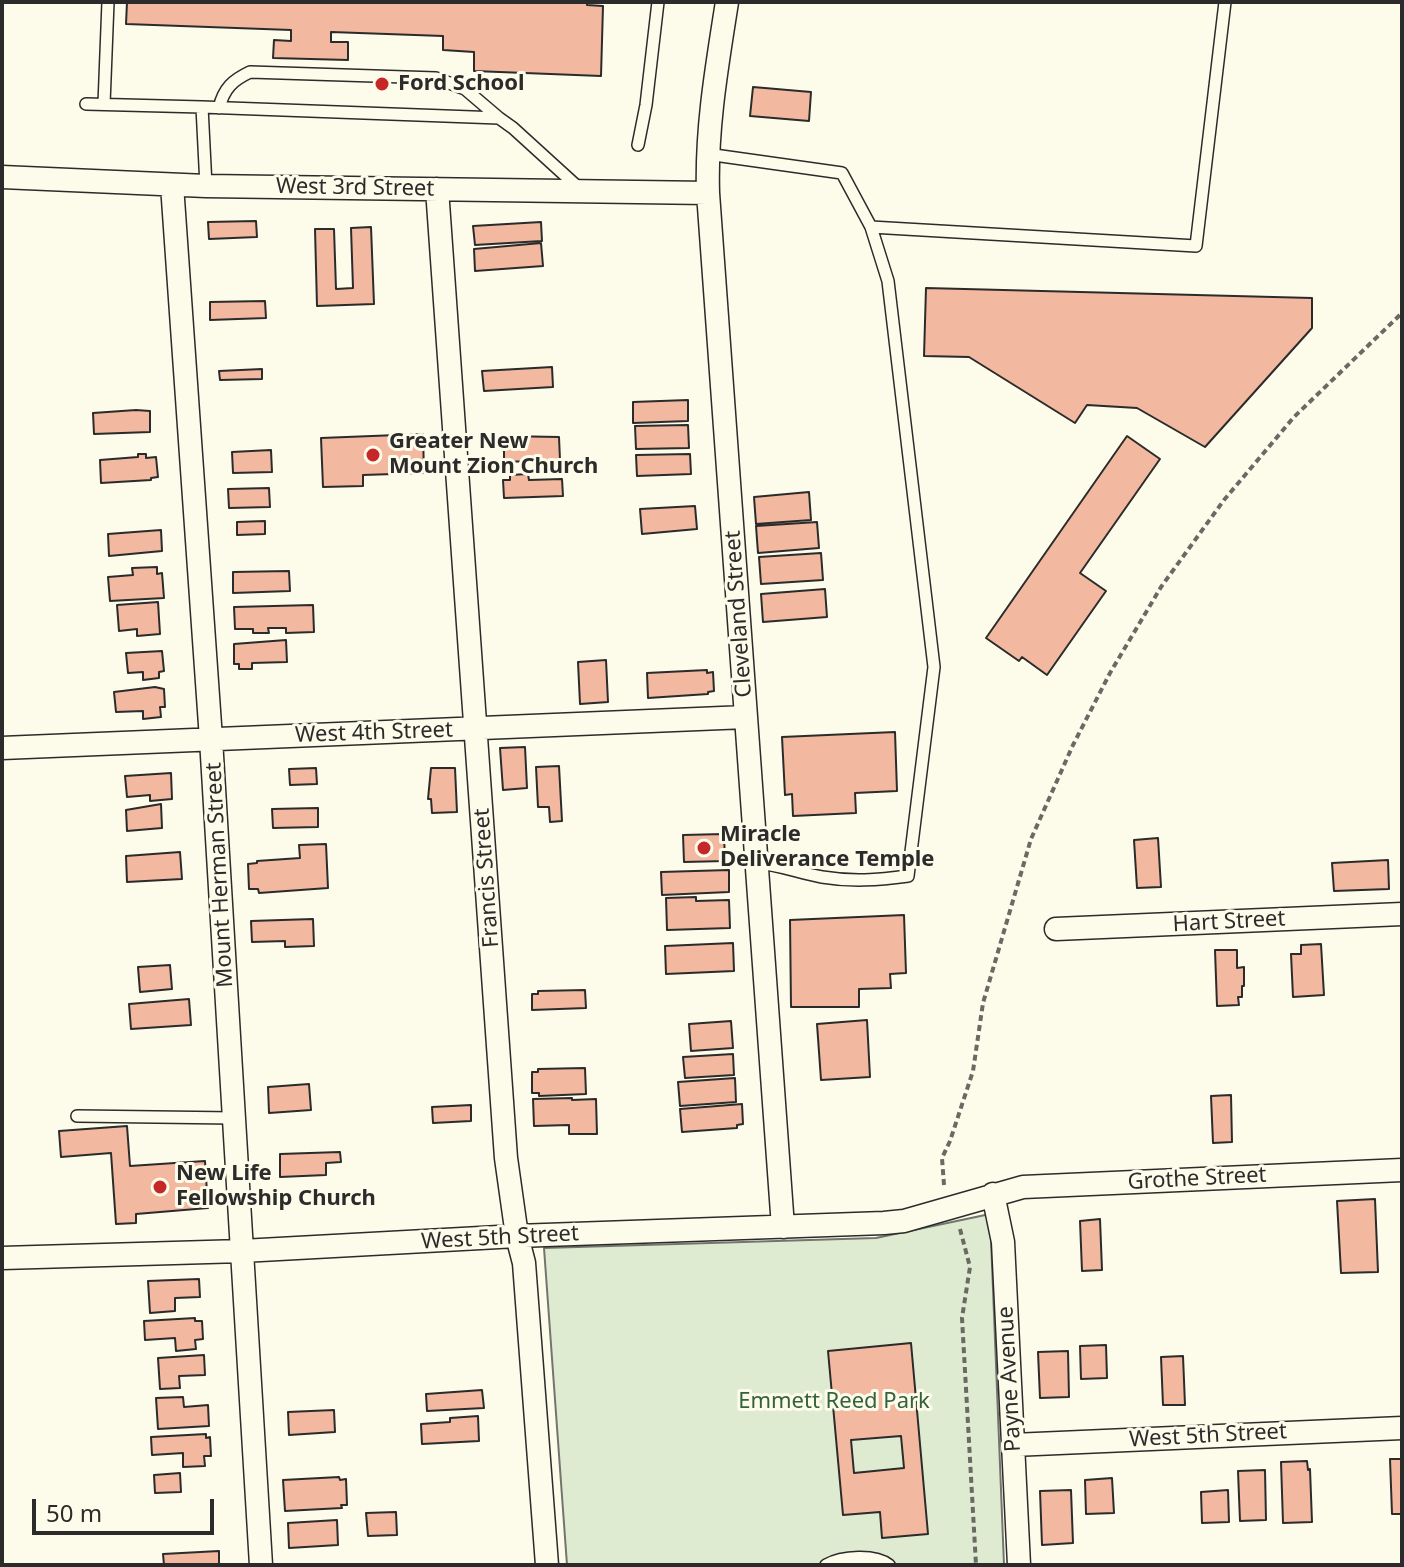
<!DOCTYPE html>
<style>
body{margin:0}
#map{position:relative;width:1404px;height:1567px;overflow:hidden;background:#fdfbea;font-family:"Noto Sans",sans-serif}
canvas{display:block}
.frame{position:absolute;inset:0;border:4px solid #2b2b2b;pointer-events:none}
.scale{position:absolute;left:32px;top:1499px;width:182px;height:36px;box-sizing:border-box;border:4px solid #2b2b2b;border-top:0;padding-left:10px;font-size:24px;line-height:28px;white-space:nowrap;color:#2b2b2b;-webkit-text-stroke:6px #fdfbea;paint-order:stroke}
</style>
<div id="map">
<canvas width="1404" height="1567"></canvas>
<div class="frame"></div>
<div class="scale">50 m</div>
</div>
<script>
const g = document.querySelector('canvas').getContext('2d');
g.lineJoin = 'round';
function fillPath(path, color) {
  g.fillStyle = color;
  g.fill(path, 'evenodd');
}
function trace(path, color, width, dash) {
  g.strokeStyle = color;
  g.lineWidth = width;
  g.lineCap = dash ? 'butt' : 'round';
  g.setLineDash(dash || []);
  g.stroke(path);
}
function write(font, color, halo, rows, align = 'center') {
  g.font = font + ' "Noto Sans",sans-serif';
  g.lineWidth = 6;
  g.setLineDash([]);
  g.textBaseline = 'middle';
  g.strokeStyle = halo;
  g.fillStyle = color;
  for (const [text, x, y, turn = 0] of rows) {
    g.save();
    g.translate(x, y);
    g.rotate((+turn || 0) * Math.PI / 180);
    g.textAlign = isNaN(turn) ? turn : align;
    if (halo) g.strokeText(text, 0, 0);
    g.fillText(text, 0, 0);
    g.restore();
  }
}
const green = new Path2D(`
 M990 1214 1004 1565H567L544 1248 876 1238Z`);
const building = new Path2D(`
 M127 2H587V5L603 6 601 76 474 71V52L443 50V36L331 32V42H348V60L273 58 274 40 291 41V30L126 24Z
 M753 87 811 92 809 121 750 116Z
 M256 221 257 237 209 239 208 222Z
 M541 222 542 241 475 245 473 226Z
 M371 227 374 304 317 306 315 229H334L336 289 353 288 351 228Z
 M541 243 543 266 475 271 474 249Z
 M926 288 1312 298V328L1205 447 1137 408 1087 405 1075 423 969 357 924 356Z
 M265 301 266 318 210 320V302Z
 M552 367 553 387 484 391 482 371Z
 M262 369V379L220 380 219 371Z
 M688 400V421L633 423V402Z
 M136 410 150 411V432L94 434 93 413Z
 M688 425 689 448 636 449 635 426Z
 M423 434 424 473 363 475V486L323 487 321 438Z
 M504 436 559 437 560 460 504 462Z
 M1127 436 1160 459 1080 573 1106 591 1047 675 1022 657 1019 661 986 638Z
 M271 450 272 472 233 473 232 452Z
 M138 454H146V458L156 457 158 477 151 478V480L101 483 100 460 138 457Z
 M690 454 691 474 637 476 636 455Z
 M528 474 529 480 562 479 563 496 504 498 503 480H510V475Z
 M269 488 270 507 229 508 228 489Z
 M809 492 811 520 756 524 754 497Z
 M695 506 697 529 642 534 640 509Z
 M265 521V534L237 535V522Z
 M817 522 819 548 758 553 756 526Z
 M161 530 162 551 109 556 108 534Z
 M821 553 823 580 761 584 759 557Z
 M157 567V574L162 573 164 598 110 601 108 577 133 575 132 568Z
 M289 571 290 591 233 593V572Z
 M825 589 827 617 763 622 761 594Z
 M158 602 160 634 137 636V629L119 631 117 605Z
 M313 605 314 632 286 633V628H268L269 633H253V629H235L234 607Z
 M286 640 287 662 252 663V669H239V664H234V644Z
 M162 651 164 671 159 672V678L143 680V672L128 673 126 653Z
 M606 660 608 702 580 704 578 662Z
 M707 670V673L713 672 714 691 708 692V694L648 698 647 673Z
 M155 687 164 689 165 707H160L161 717 143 719V711L116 712 114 692Z
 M895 732 897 791 855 793 856 813 793 816 792 794 785 795 782 737Z
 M525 747 527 788 503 790 500 748Z
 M559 766 562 821 550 822 549 807H538L536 767Z
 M316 768 317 784 290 785 289 769Z
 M431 768H455L457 812 432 813 431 799H428Z
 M171 773 172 799 150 801V795L127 797 125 776Z
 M161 804 162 828 127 831 126 810Z
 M318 808V827L273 828 272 809Z
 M724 834 725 861 684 862 683 835Z
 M1158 838 1161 887 1137 888 1134 840Z
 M326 844 328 888 259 893 258 889H249L248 864 257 863V861L300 858 299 845Z
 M180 852 182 879 127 882 126 856Z
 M1388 860 1389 889 1334 891 1332 863Z
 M729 870V892L662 895 661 872Z
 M696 897V901L729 900 730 928 667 930 666 898Z
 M904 915 906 973 890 974 891 988 859 989V1007H791L790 920Z
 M313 919 314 946 285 947V941L252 942 251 921Z
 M733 943 734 971 666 974 665 946Z
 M1321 944 1324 995 1293 997 1291 954H1301V945Z
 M1215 950H1237V968L1244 967V986H1242V997H1238L1239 1005 1217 1006Z
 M170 965 172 989 140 992 138 967Z
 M585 990 586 1008 532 1010V994H538V991Z
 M189 999 191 1025 131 1029 129 1004Z
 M867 1020 870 1077 821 1080 817 1024Z
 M731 1021 733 1048 691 1051 689 1024Z
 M733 1054 734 1075 685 1078 683 1057Z
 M585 1068 586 1094 539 1096V1093H532V1072H538V1069Z
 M735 1078 736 1102 680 1106 678 1082Z
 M309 1084 311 1110 269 1113 268 1087Z
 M1231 1095 1232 1142 1213 1143 1211 1096Z
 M572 1098V1100L596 1099 597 1134H569V1125L534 1126 533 1099Z
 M742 1104 743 1124 737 1125V1128L682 1132 680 1109Z
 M471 1105V1121L433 1123 432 1107Z
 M127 1126 130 1166 205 1161 208 1208 136 1214V1223L116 1224 111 1153 61 1157 59 1131Z
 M340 1152 341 1162 326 1163V1175L280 1177V1154Z
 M1375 1199 1378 1272 1341 1273 1337 1201Z
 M1100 1219 1102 1270 1082 1271 1080 1221Z
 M199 1279 200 1297 175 1298V1311L150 1313 148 1281Z
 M195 1318V1321H202L203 1339 195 1340 196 1349 176 1351 175 1338 145 1340 144 1321Z
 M911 1343 928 1534 882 1538 880 1512 843 1515 828 1351ZM901 1436 904 1468 854 1473 851 1440Z
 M1106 1345 1107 1378 1081 1379 1080 1346Z
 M1068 1351 1069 1397 1040 1398 1038 1352Z
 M204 1355 205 1375 179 1376 180 1388 160 1389 158 1358Z
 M1183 1356 1185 1405H1163L1161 1357Z
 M482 1390 484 1408 427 1411 426 1394Z
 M183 1397 184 1407 208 1405 209 1426 158 1429 156 1398Z
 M334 1410 335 1432 289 1435 288 1412Z
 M478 1416 479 1441 422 1444 421 1424 450 1422V1418Z
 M206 1434V1438L210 1437 211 1456H204L205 1466 183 1467V1453L152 1455 151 1437Z
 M1401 1457H1402V1514H1392L1390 1459H1401Z
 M1307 1461 1308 1470 1310 1469 1312 1522 1283 1523 1281 1462Z
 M1265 1470 1266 1520 1240 1521 1238 1471Z
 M180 1473 181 1492 155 1493 154 1475Z
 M339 1477 340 1480 346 1479 347 1505H341L342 1508 285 1511 283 1480Z
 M1112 1478 1114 1513 1086 1514 1085 1480Z
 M1071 1490 1073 1543 1042 1545 1040 1491Z
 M1228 1490 1229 1522 1202 1523 1201 1492Z
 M396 1512 397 1535 368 1536 366 1513Z
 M337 1520 338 1545 289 1548 288 1523Z
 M219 1551V1565H164L163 1554Z`);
const path = new Path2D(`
 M944 1185 942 1158 950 1141 973 1071 983 1003 1031 839 1073 745 1110 673 1161 587 1224 500 1294 417 1402 313
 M960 1229 970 1267 962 1318 976 1565`);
const service = new Path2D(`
 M86 104 202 107
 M104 104 108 2
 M219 108C224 88 233 80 250 72L436 78 465 89 499 118
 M638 145 646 105 658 2
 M707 154 842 173 871 227 888 281 934 667 908 876C878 880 852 882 822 877 798 873 779 864 755 863
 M206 186 202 107 499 118 513 128 580 189
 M871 227 1196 246 1225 2
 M77 1116 234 1118
 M826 1565C842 1556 875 1554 889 1565`);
const minor = new Path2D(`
 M727 2C717 66 706 128 708 193L783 1227
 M2 177 206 186 708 193
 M172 185 211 739 261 1565
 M437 189 506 1158 517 1236 524 1263 547 1565
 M2 748 746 717
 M1056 929 1402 914
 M993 1194 1003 1242 1019 1565
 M2 1258 242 1251 517 1236 884 1223 904 1221 1023 1187 1402 1170
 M1013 1445 1402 1428`);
const markers = [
 [382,84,8,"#c62828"],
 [373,455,8,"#c62828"],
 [704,848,8,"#c62828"],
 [160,1187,8,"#c62828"]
];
const poiNames = [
 ["Ford School",398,84],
 ["Greater New",389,442],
 ["Mount Zion Church",389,467],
 ["Miracle",720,835],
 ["Deliverance Temple",720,860],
 ["New Life",176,1174],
 ["Fellowship Church",176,1199]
];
const streetNames = [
 ["West 3rd Street",355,188,1],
 ["Cleveland Street",739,614,-94],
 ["West 4th Street",374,733,-2],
 ["Mount Herman Street",220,875,-93],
 ["Francis Street",487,878,-94],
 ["Hart Street",1229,922,-3],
 ["Grothe Street",1197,1179,-3],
 ["West 5th Street",500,1238,-3],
 ["Payne Avenue",1010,1379,-93],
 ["West 5th Street",1208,1436,-3]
];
const parkNames = [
 ["Emmett Reed Park",834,1402]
];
fillPath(green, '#deebd1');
trace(green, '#74746e', 2);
fillPath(building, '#f2b8a0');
trace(building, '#2b2b2b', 2);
trace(service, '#2b2b2b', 14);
trace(minor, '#2b2b2b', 25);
trace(path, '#6a6964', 4, [6, 4]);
trace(service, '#fdfbea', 11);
trace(minor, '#fdfbea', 22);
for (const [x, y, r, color] of markers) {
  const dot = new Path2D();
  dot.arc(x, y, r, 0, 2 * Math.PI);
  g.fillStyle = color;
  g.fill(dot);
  trace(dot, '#fdfbea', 3);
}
write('bold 22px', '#2b2b2b', '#fdfbea', poiNames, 'left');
write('22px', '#2b2b2b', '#fdfbea', streetNames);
write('22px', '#34623c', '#fdfbea', parkNames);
</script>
